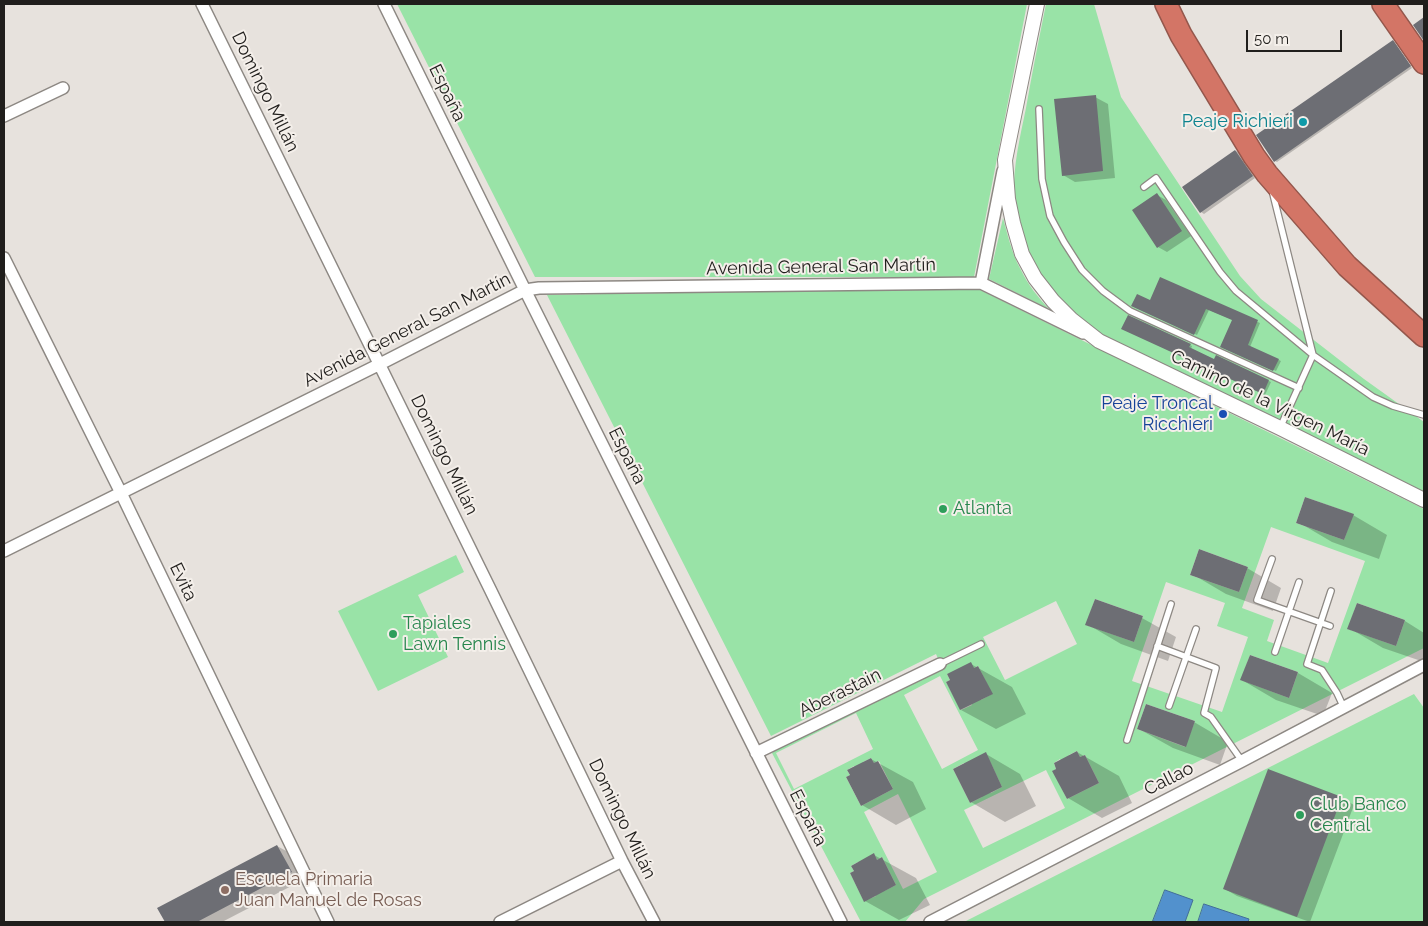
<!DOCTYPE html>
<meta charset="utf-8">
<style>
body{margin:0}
#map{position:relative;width:1428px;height:926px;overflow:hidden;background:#e7e2dd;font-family:Raleway,sans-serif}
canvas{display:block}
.frame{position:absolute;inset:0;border:5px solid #201e1c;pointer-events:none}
.scale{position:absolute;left:1246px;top:30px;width:96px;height:22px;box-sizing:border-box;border:2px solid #201e1c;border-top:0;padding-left:6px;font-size:15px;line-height:18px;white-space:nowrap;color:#201e1c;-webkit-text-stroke:4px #f4efea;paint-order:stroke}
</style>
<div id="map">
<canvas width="1428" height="926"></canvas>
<div class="frame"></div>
<div class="scale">50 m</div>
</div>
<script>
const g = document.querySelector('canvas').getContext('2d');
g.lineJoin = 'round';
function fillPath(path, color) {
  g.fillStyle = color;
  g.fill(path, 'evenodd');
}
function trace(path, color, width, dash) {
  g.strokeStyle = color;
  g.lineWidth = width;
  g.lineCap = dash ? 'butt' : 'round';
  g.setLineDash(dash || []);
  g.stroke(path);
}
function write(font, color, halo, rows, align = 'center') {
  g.font = font + ' Raleway,sans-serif';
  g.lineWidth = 4;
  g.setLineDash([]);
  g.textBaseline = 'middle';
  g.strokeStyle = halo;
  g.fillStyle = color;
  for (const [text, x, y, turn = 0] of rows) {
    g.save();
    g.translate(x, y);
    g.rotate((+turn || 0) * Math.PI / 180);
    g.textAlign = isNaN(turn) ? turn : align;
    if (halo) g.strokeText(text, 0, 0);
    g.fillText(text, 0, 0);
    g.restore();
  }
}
const green = new Path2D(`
 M397 4H1027L974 277H535Z
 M1046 4H1094L1121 97 1240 276 1261 299 1364 379 1424 422V492L1283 422 1098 333C1059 303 1035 277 1021 228 1018 218 1014 206 1014 195 1013 166 1020 137 1026 108 1032 73 1039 39 1046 4Z
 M1003 218C1008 236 1012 254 1021 270 1028 285 1038 297 1049 309L989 279Z
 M976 288 1424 509V648L924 899 905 922H861L772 753 776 749 942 668 936 654 771 736 547 295ZM1305 497 1353 514 1344 540 1296 523ZM1271 527 1365 561 1328 663 1267 641 1274 620 1242 608ZM1199 549 1248 567 1239 592 1190 575ZM1166 582 1225 603 1217 626 1248 637 1222 712 1132 681ZM1095 599 1143 616 1134 642 1086 625ZM1056 601 1077 644 1005 680 983 637ZM1357 603 1405 620 1396 646 1348 629ZM1250 655 1298 672 1289 698 1241 680ZM978 666 992 694 981 700 977 694 969 699 972 705 961 710 946 682 950 680 947 674 974 668ZM940 676 978 750 942 769 904 695ZM1146 704 1195 721 1185 747 1137 729ZM856 713 873 749 794 789 776 753ZM1077 751 1080 757 1085 755 1099 783 1067 799 1053 771 1056 769 1054 763 1060 759 1064 766 1069 755ZM986 753 1002 787 991 793 979 791 982 797 970 803 953 769 964 763 968 770ZM871 758 874 763 879 761 893 789 861 806 846 777 850 775 847 770 854 766 858 773 867 769 863 762ZM1046 770 1065 808 983 848 964 810ZM898 794 937 872 903 889 864 812ZM874 854 877 860 882 857 896 885 884 891 881 886 873 890 876 896 864 901 850 873 854 871 851 866 858 862 861 869 867 858Z
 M456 555 464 572 418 595 448 657 378 691 338 611Z
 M1414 694 1424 708V922H964Z`);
const water = new Path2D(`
 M1165 890 1193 900 1185 922H1157L1153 921Z
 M1204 904 1249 919 1248 922H1198Z`);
const shadow = new Path2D(`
 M1393 41 1395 43 1412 68 1277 162 1275 161Z
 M1095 97 1108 104 1115 178 1075 182 1063 175Z
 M1236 151 1238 152 1255 178 1204 214 1201 212 1184 187Z
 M1157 195 1166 200 1191 236 1167 252 1158 247Z
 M1160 279 1260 323 1250 347 1281 361 1276 371 1221 346 1233 320 1209 310 1197 335 1133 306 1151 301Z
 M1123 329 1190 345 1192 346 1191 349 1215 360 1216 357 1271 382 1265 395Z
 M1353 515 1387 535 1379 559 1332 542 1298 522Z
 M1247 568 1281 588 1273 611 1226 594 1192 574Z
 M1357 604 1405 621 1424 633V662L1383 648 1349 628Z
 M1142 618 1176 637 1168 661 1121 644 1087 624Z
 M971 664 1012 687 1026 714 996 729 961 710 948 682Z
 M1298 673 1332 693 1323 716 1276 700 1242 680Z
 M1194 722 1228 742 1220 765 1173 748 1139 729Z
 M1077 752 1119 776 1132 803 1102 818 1068 798Z
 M986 754 1020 774 1036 806 1005 822 971 802Z
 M871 759 913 782 926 809 896 825 862 805 852 776Z
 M1342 798 1354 805 1310 922 1237 896 1225 889Z
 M277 846 290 853 303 880 222 922H166L159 908Z
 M874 855 916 878 930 905 899 920 865 901Z`);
const building = new Path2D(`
 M1424 17V41L1413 25Z
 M1393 40 1411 66 1274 162 1256 135Z
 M1096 95 1103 171 1062 176 1054 99Z
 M1235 150 1253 176 1200 213 1182 187Z
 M1157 193 1182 231 1157 248 1132 210Z
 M1160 277 1258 320 1248 345 1279 359 1273 371 1220 347 1232 320 1206 309 1194 335 1131 306 1137 294 1150 300Z
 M1128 315 1191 344 1189 347 1214 359 1216 355 1269 380 1263 394 1121 329Z
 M1305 497 1354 514 1344 540 1296 523Z
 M1199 549 1248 567 1239 592 1190 575Z
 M1095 599 1143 616 1134 642 1085 625Z
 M1357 603 1405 620 1396 646 1347 629Z
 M1250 655 1298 672 1289 698 1240 680Z
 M971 662 974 668 978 666 993 694 960 710 946 682 950 680 947 674Z
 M1146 704 1195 721 1186 747 1137 729Z
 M1077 751 1080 757 1085 755 1099 783 1067 799 1052 771 1056 769 1054 763Z
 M986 752 1002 787 970 803 953 769Z
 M871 758 874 763 878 761 893 789 861 806 846 777 850 775 847 770Z
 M1268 769 1342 797 1297 917 1223 889Z
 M277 845 292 872 197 922H165L157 908Z
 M874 853 877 860 882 857 896 885 864 902 850 873 854 871 851 866Z`);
const service = new Path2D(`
 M1039 109 1042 179 1050 216 1064 242 1082 270 1103 291 1130 311 1299 388
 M1144 187 1156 178 1220 272 1236 291 1313 355 1280 428
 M1272 190 1313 355 1373 397 1393 406 1424 415
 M1272 559 1257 600 1330 626
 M1331 591 1307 664 1322 670 1337 693 1344 708
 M1157 646 1216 668 1204 713 1211 717 1242 761
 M1275 652 1299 582
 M940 664 981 644
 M1169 706 1196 629
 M1127 740 1171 604`);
const minor = new Path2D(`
 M202 4 490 589 622 861 654 922
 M384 4 525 290 841 922
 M4 116 63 88
 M4 258 121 493 328 922
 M981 283 1003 171
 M4 551 380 364 525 290 539 288 981 283 1083 333
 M756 753 940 664
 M500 922 622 861
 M930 922 1242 761 1424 665`);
const tertiary = new Path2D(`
 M1037 4 1005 160 1008 199 1013 223 1022 254 1035 278 1053 301 1071 319 1099 341 1280 428 1424 500`);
const motorway = new Path2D(`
 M1166 4 1181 35 1254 156 1267 174 1347 266 1424 336
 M1383 4 1424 63`);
const markers = [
 [1303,122,5,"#0f9aa8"],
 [1223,414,5,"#1a4fb4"],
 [943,509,5,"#2e9e5b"],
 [393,634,5,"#2e9e5b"],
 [1300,815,5,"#2e9e5b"],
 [225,890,5,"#8d6e63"]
];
const streetNames = [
 ["Domingo Millán",265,92,64],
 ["España",447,93,64],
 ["Avenida General San Martín",821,267,-1],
 ["Avenida General San Martín",407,330,-27],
 ["Camino de la Virgen María",1270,403,26],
 ["Domingo Millán",444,455,64],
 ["España",627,456,63],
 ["Evita",183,582,64],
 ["Aberastain",840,693,-26],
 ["Callao",1169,779,-27],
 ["España",808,818,63],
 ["Domingo Millán",622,819,64]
];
const cultureNames = [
 ["Peaje Richieri",1293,122]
];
const transitNames = [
 ["Peaje Troncal",1213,404],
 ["Ricchieri",1213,425]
];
const leisureNames = [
 ["Atlanta",953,509],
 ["Tapiales",403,624],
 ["Lawn Tennis",403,645],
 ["Club Banco",1310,805],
 ["Central",1310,826]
];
const educationNames = [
 ["Escuela Primaria",235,880],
 ["Juan Manuel de Rosas",235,901]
];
fillPath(green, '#99e3a7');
fillPath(water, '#5291cd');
trace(water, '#436e98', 1);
fillPath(shadow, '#0003');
fillPath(building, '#6d6e74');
trace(service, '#8d8883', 8);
trace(minor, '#8d8883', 14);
trace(tertiary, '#8d8883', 16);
trace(motorway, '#94574c', 24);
trace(service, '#fff', 5.5);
trace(minor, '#fff', 11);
trace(tertiary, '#fff', 14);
trace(motorway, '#d37566', 21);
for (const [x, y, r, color] of markers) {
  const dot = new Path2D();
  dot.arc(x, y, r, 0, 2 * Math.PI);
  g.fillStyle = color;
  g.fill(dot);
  trace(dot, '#f4efea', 2);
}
write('18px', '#201e1c', '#f4efea', streetNames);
write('18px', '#0d838f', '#f4efea', cultureNames, 'right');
write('18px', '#164399', '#f4efea', transitNames, 'right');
write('18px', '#27864d', '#f4efea', leisureNames, 'left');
write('18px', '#785e54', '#f4efea', educationNames, 'left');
</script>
